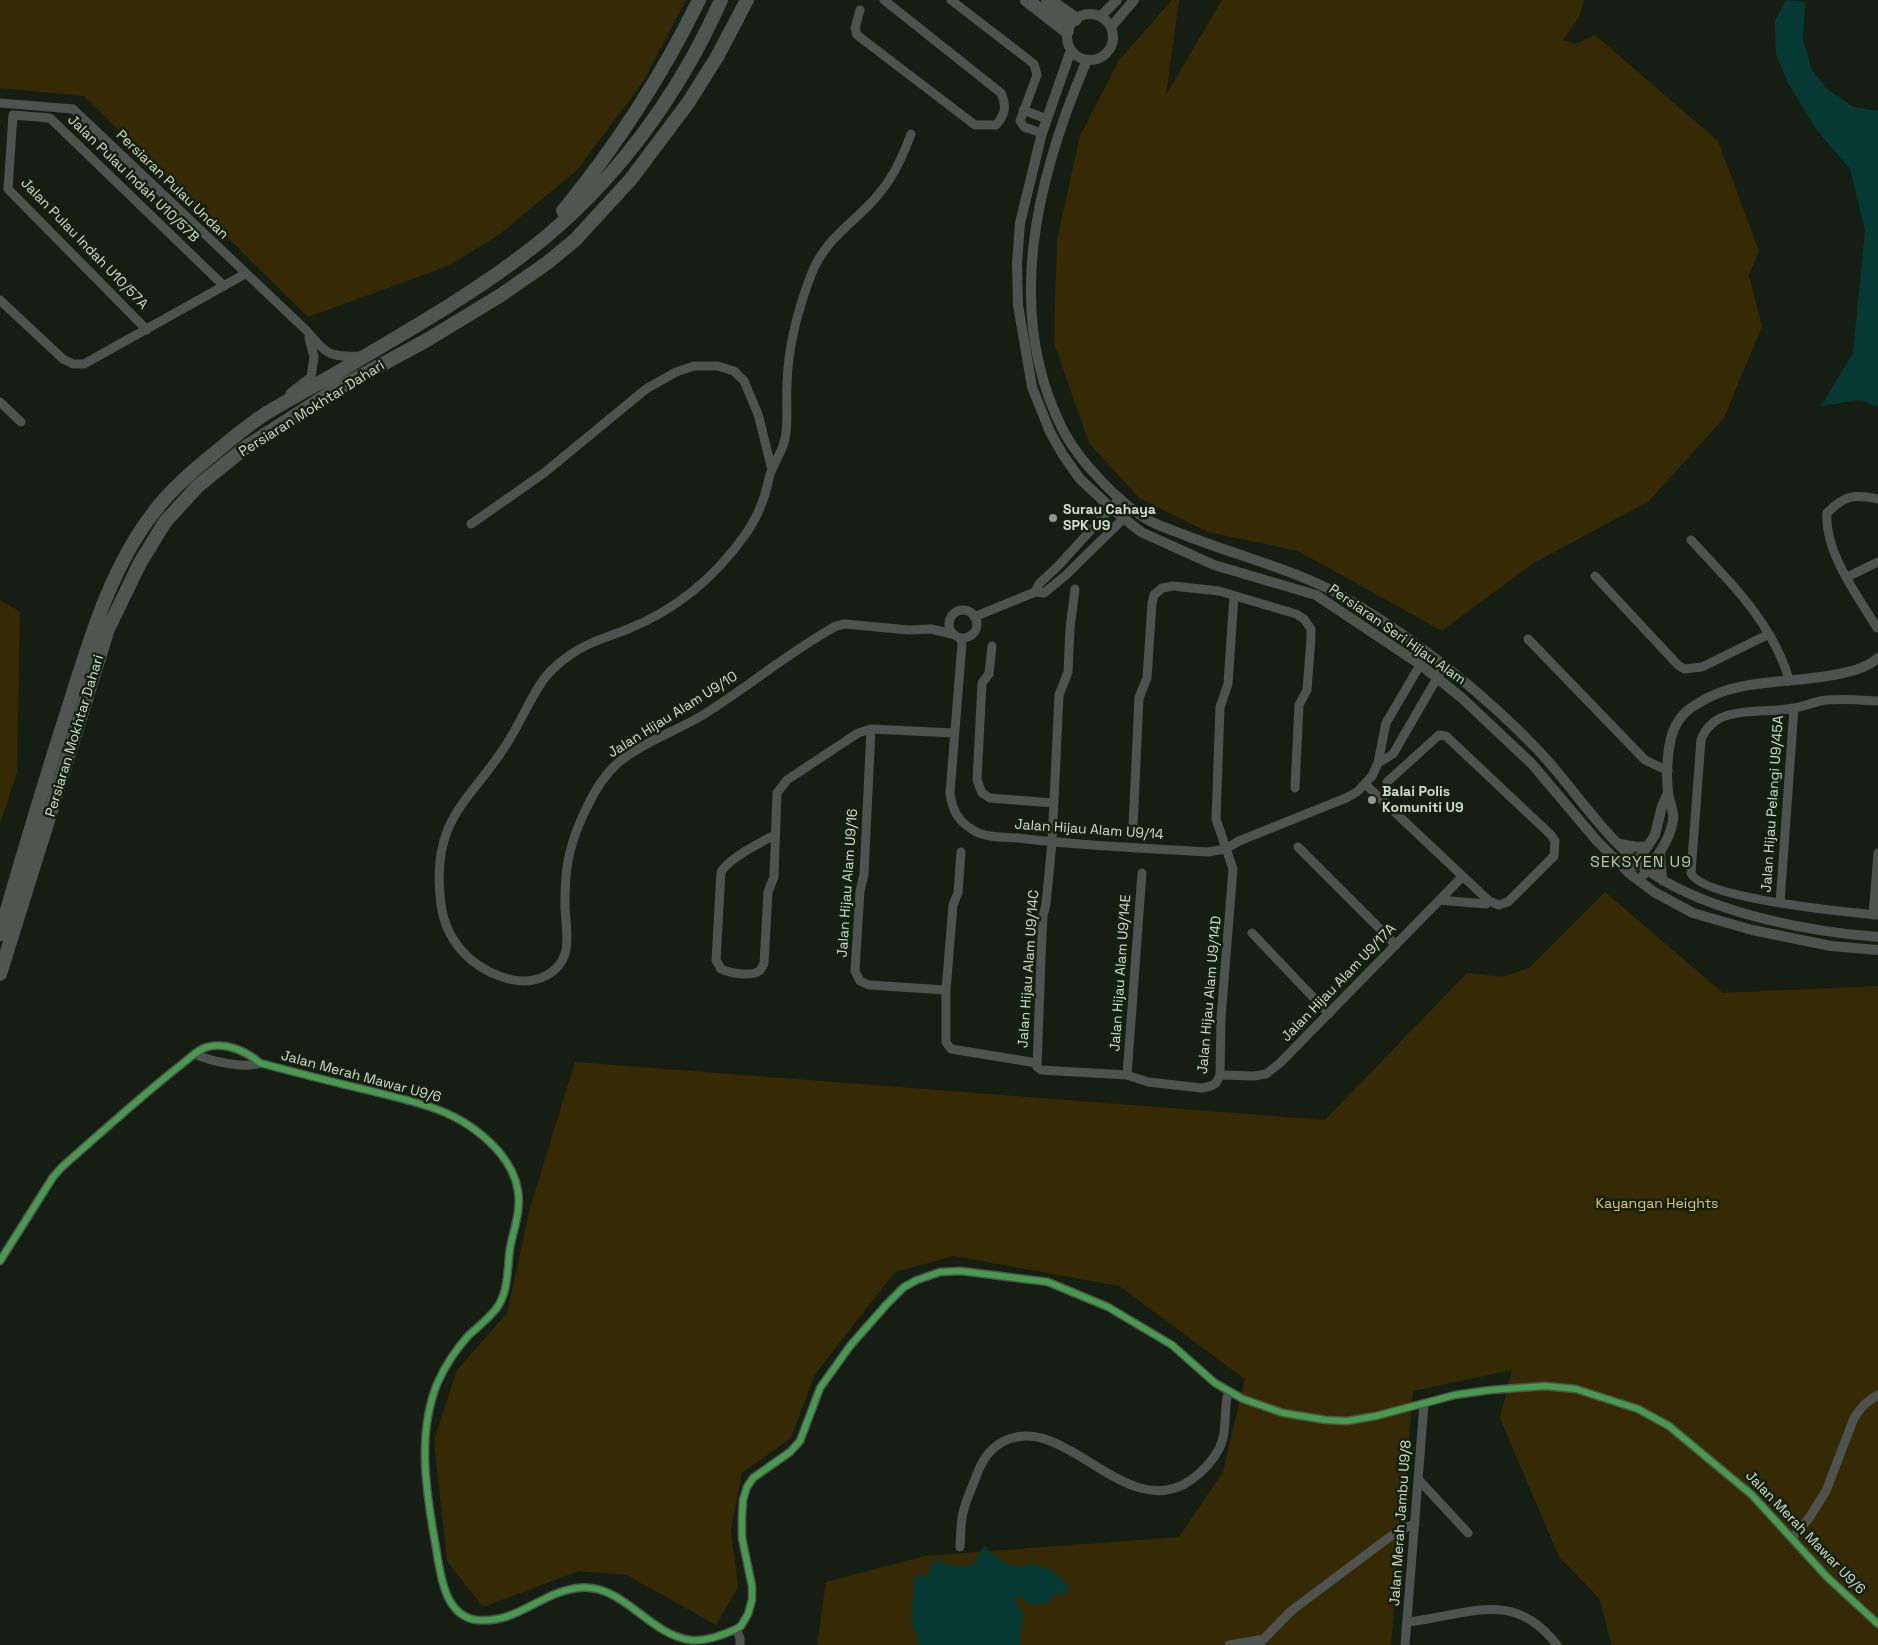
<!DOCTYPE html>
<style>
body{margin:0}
canvas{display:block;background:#161d13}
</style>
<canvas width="1878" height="1645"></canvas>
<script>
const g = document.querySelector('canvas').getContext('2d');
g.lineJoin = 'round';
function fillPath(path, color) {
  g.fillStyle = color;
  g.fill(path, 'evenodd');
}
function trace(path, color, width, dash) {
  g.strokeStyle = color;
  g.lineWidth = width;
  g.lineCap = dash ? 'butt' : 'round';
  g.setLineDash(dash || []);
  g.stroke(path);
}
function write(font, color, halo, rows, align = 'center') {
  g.font = font + ' "Space Grotesk",sans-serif';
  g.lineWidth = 5;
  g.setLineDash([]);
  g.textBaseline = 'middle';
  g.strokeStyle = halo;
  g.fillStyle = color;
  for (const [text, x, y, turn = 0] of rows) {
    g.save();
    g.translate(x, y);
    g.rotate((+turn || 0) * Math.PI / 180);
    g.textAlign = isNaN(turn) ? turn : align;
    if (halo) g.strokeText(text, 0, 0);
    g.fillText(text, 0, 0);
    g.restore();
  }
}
const green = new Path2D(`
 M0 0H686L643 82 577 170 500 234 448 266 308 317 84 96 0 88Z
 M1172 0H1179L1166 95 1222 0H1584L1579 17 1563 40 1576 44 1595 35 1718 141 1759 251 1749 275 1762 326 1724 418 1649 501 1532 564 1442 631 1298 551 1208 532 1139 498 1089 443 1054 343 1057 240 1080 136 1119 60Z
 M0 600 20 612 17 772 0 824Z
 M1605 892 1723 993 1878 986V1645H1612L1599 1598 1559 1557 1500 1418 1512 1370 1413 1391 1391 1645H817L826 1582 925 1556 1179 1537 1223 1472 1245 1379 1119 1286 954 1256 895 1272 815 1374 791 1438 742 1473 731 1530 738 1587 716 1625 627 1575 579 1571 483 1607 447 1561 434 1441 457 1370 507 1313 530 1208 575 1062 1325 1120 1467 973 1502 977 1529 968Z`);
const water = new Path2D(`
 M1786 0 1805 2 1803 41 1812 70 1828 90 1854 107 1878 111V407L1860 400 1821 406 1853 353 1865 231 1850 169 1816 129 1788 83 1776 54 1775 21Z
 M984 1546 1002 1561 1023 1568 1029 1563 1053 1571 1070 1588 1064 1595 1052 1594V1602L1030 1605 1022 1597 1016 1596 1014 1600 1024 1614 1019 1645H919L911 1621 914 1576H927L933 1560C949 1563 954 1570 972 1565Z`);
const minor = new Path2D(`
 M951 0 1034 64 1037 75 1020 121 1024 127 1042 133
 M860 10 855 28 857 35 975 125H996C1005 115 1007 106 1001 93L884 0
 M0 103 73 109 307 331C326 354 330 358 361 356
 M1023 110 1047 119
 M911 134C904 153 895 174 882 190 858 222 826 235 811 275 798 309 788 347 787 384 786 400 788 416 786 432 785 446 778 456 772 469 768 479 767 490 763 500 759 512 752 525 745 535 715 577 676 610 628 629 608 637 588 642 570 655 560 662 548 672 541 683 528 703 519 725 506 745 470 801 433 818 440 894 441 915 448 936 463 952 480 971 517 989 543 977 574 963 567 935 565 908 565 897 565 886 566 876 568 852 576 829 587 807 595 790 605 774 619 762 644 742 676 731 703 715 748 687 789 652 836 626L845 624 909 630 931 629 952 634
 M0 300 63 359 73 364H84L245 274
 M147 330 8 189 13 115 50 118 224 286
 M290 393 311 377 314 357 309 338
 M0 402 21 422
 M471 524 544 473 646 389 676 372 694 366H718L734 371 744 381 758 414 772 470
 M1691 540C1723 575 1756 606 1777 649 1782 660 1787 669 1789 681
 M1595 576 1678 665 1684 669 1702 667 1769 634
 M1847 577 1878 562
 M1075 589 1070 628 1068 672 1059 695 1052 842 1046 904 1043 916 1041 958 1037 1067 1041 1070 1127 1075 1148 1082 1202 1088 1211 1086 1216 1083 1220 1075 1221 1018 1233 869 1216 819 1220 707 1228 684 1234 596
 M1035 592 1044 593 1066 575 1124 518 1132 508
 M1035 592 1039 584 1059 565 1120 498
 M949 624a14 14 0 1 1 28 0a14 14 0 1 1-28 0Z
 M974 617 1035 592
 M1877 628C1858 596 1824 552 1827 513 1845 495 1853 494 1878 499
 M960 638 962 643 950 793C952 810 958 821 973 830 985 838 1004 837 1018 838 1081 846 1145 848 1208 852L1225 849 1239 841 1346 798 1357 792 1372 776 1378 763 1386 723 1427 653
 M1528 639 1645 760 1668 771
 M992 646 989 674 982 683 977 780 982 793 990 798 1053 803
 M1878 701C1858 700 1839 698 1820 701 1811 703 1803 707 1794 708 1763 715 1715 702 1701 740L1691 873C1702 899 1847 912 1878 915
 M871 729 864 874 860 891 855 971 860 981 869 985 946 990
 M1378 763 1393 754 1444 666
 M1366 785 1489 901 1499 905 1508 902 1554 856 1555 841 1551 835 1446 736 1439 735 1387 782
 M1133 826 1139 698 1147 678 1152 603 1154 595 1162 588 1173 586 1219 591 1296 614 1304 619 1311 629V638L1307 690 1299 705 1295 788
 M774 835C759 844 730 857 721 872L716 960 721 969C729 973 751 977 759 971 761 970 763 965 764 964L768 892 774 877 777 793 787 780 858 733 871 729 953 733
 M1298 847 1396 945
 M961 852 958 893 953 905 946 990V1042L951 1049 1037 1063
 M1439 900 1486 904 1489 901
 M1780 903 1794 708
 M1873 915 1878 853
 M1252 933 1329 1014
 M195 1054C209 1061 245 1069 260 1063
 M1127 1075 1142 873
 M1220 1075 1254 1076 1266 1074 1280 1063 1462 877
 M0 1261 53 1177 63 1166C102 1132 141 1096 182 1064 190 1058 198 1049 207 1047 226 1042 246 1051 260 1063 294 1072 328 1081 363 1089 417 1103 461 1108 500 1153 508 1163 516 1177 518 1191 521 1211 514 1228 510 1248 507 1269 509 1292 496 1309 488 1319 478 1327 469 1335 456 1349 445 1366 437 1384 417 1434 426 1491 435 1542 440 1568 442 1616 477 1620 516 1624 540 1593 577 1588 623 1582 647 1634 690 1640 705 1642 723 1635 736 1629L741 1626 748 1614 752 1600V1586L742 1538V1517L743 1500 747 1487 753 1478 790 1452 800 1441 820 1388 850 1346 886 1305 904 1287 917 1280 940 1272 961 1271 1048 1282 1108 1307 1172 1345 1215 1383 1243 1399 1283 1413 1326 1420 1347 1421 1376 1416 1455 1395 1490 1390 1545 1386 1576 1389 1638 1409 1669 1426 1752 1495 1827 1577 1878 1624
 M1418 1479 1468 1533
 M1792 1538 1809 1518 1826 1491 1854 1418C1861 1407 1867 1401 1878 1395
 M960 1547C961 1535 960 1521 964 1509 967 1497 973 1486 977 1474 983 1458 992 1445 1009 1439 1068 1417 1128 1524 1191 1480 1202 1472 1212 1462 1219 1449 1227 1434 1224 1414 1227 1397L1230 1392
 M1407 1622C1466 1616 1513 1587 1557 1645
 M736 1629 740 1638V1645
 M1229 1645 1264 1639
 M1258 1645 1291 1611 1391 1536 1407 1527 1415 1524
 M1405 1645 1424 1404`);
const tertiary = new Path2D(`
 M1067 37a23 23 0 1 1 46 0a23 23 0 1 1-46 0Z
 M1101 16 1117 0
 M1111 27 1134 0
 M1071 50 1042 133 1020 223 1017 263 1018 305 1032 387 1050 432 1063 455 1080 479 1111 508 1141 532 1214 565 1316 595 1421 665 1462 698 1532 764 1597 841 1629 873 1654 892 1693 913 1752 930 1831 946 1878 950
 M1087 60C1037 177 1002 312 1064 432 1080 462 1120 504 1150 521 1160 526 1171 530 1182 534 1239 557 1301 570 1354 603 1418 641 1485 695 1537 749 1579 793 1611 851 1666 882 1725 915 1811 932 1878 937
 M1620 844 1638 847 1648 846
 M1660 852 1662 880
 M1634 866 1655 835 1662 806 1668 793
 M1644 874C1655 859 1668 843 1672 825 1676 813 1669 803 1668 792 1666 774 1667 741 1676 725 1681 715 1688 709 1697 704 1737 678 1787 684 1833 675 1849 672 1865 669 1878 658`);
const primary = new Path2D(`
 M1027 0 1067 31
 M1048 0 1075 19
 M563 211C616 146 662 76 699 0
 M0 934C22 858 44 784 68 709 89 643 110 568 154 512 171 489 194 470 216 452 233 438 251 422 270 411 295 396 320 383 345 368 409 330 473 294 532 248 614 184 679 95 721 0
 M0 974 108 629 140 563 165 522 198 486 246 447 335 390 427 340 501 295 547 263 575 240 631 179 688 103 717 57 747 0`);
const cycleway = new Path2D(`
 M0 1261 53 1177 63 1166C102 1132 141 1096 182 1064 190 1058 198 1049 207 1047 226 1042 246 1051 260 1063 294 1072 328 1081 363 1089 417 1103 461 1108 500 1153 508 1163 516 1177 518 1191 521 1211 514 1228 510 1248 507 1269 509 1292 496 1309 488 1319 478 1327 469 1335 456 1349 445 1366 437 1384 417 1434 426 1491 435 1542 440 1568 442 1616 477 1620 516 1624 540 1593 577 1588 623 1582 647 1634 690 1640 705 1642 723 1635 736 1629L741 1626 748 1614 752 1600V1586L742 1538V1517L743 1500 747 1487 753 1478 790 1452 800 1441 820 1388 850 1346 886 1305 904 1287 917 1280 940 1272 961 1271 1048 1282 1108 1307 1172 1345 1215 1383 1243 1399 1283 1413 1326 1420 1347 1421 1376 1416 1455 1395 1490 1390 1545 1386 1576 1389 1638 1409 1669 1426 1752 1495 1827 1577 1878 1624`);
const markers = [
 [1053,518,5,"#91998e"],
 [1372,800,5,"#91998e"]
];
const streetNames = [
 ["Jalan Pulau Indah U10/57B",133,179,44],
 ["Persiaran Pulau Undan",172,185,44],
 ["Jalan Pulau Indah U10/57A",84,244,46],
 ["Persiaran Mokhtar Dahari",312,409,-32],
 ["Persiaran Seri Hijau Alam",1397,635,35],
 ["Jalan Hijau Alam U9/10",673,715,-32],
 ["Persiaran Mokhtar Dahari",75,736,-73],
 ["Jalan Hijau Pelangi U9/45A",1773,804,-86],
 ["Jalan Hijau Alam U9/14",1089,830,4],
 ["Jalan Hijau Alam U9/16",848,883,-86],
 ["Jalan Hijau Alam U9/14C",1029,969,-86],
 ["Jalan Hijau Alam U9/14E",1121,973,-86],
 ["Jalan Hijau Alam U9/17A",1339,983,-46],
 ["Jalan Hijau Alam U9/14D",1210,995,-85],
 ["Jalan Merah Mawar U9/6",361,1077,15],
 ["Jalan Merah Jambu U9/8",1401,1523,-86],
 ["Jalan Merah Mawar U9/6",1805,1533,46]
];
const poiNames = [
 ["Surau Cahaya",1063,510],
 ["SPK U9",1063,526],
 ["Balai Polis",1382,792],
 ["Komuniti U9",1382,808]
];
const parkNames = [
 ["Kayangan Heights",1657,1204]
];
const quarterNames = [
 ["SEKSYEN U9",1641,863]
];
fillPath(green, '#352a03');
fillPath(water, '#073934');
trace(minor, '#4f5350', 9);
trace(tertiary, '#4f5350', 10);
trace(primary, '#4f5550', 14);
trace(cycleway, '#469c4c', 6);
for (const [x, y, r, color] of markers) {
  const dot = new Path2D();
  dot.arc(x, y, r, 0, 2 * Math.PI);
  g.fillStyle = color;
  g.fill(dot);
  trace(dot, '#14210f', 2);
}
write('14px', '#d3dcd0', '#14210f', streetNames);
write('bold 14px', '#d3dcd0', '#14210f', poiNames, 'left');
write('14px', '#e7c568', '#14210f', parkNames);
g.letterSpacing = '1px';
write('16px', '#b6c8b1', '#14210f', quarterNames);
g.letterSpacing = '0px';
</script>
